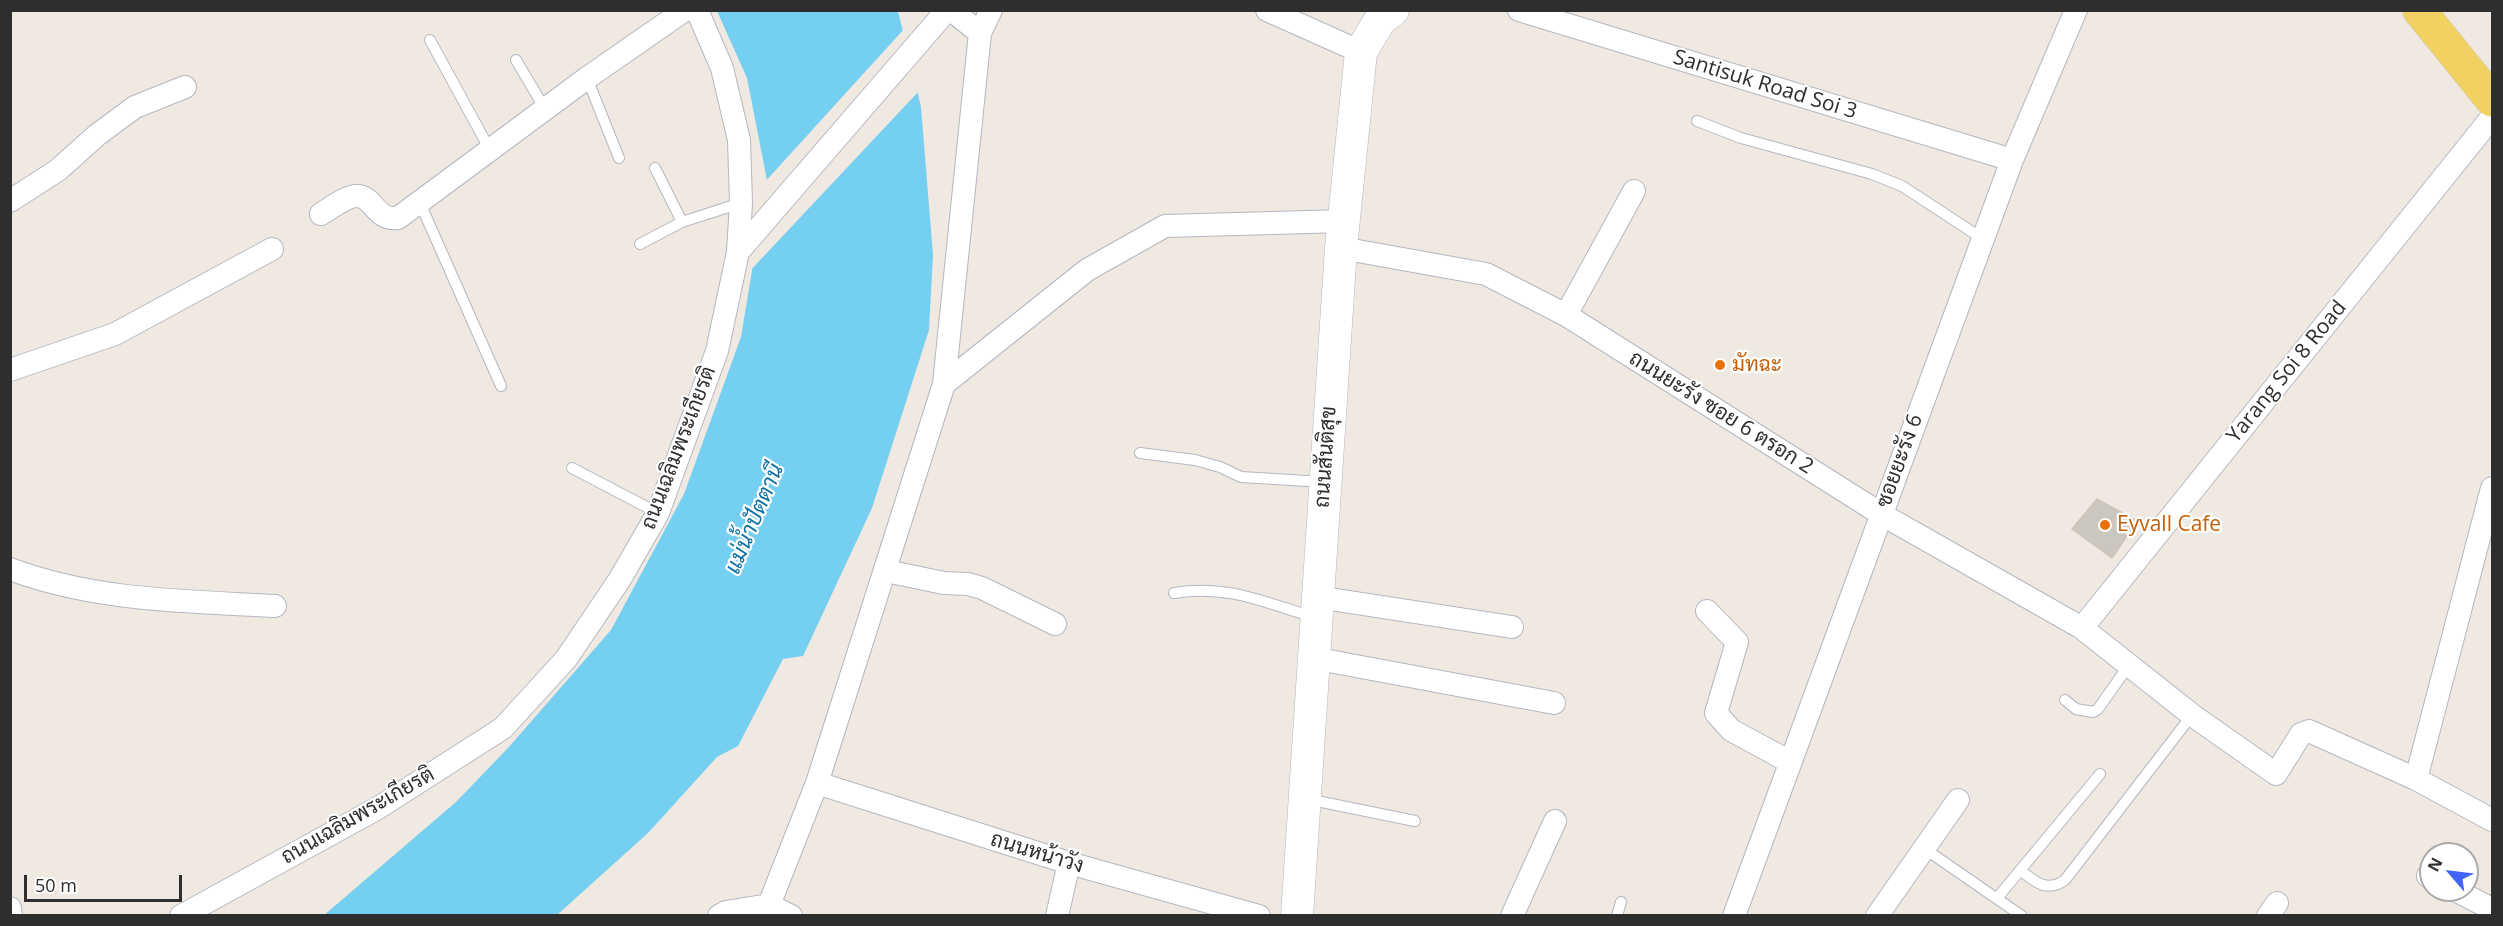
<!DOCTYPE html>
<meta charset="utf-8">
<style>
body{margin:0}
#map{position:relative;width:2503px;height:926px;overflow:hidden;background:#efe9e1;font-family:"Open Sans",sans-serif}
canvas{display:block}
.frame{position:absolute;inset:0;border:12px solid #2e2e2e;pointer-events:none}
.north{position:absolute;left:2419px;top:842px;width:60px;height:60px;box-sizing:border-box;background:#fff;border:2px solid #ababab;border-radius:50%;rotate:298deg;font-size:16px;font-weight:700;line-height:24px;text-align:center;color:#2e2e2e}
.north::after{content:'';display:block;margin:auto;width:21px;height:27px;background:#4264fb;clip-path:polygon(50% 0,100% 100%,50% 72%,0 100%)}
.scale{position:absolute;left:24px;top:875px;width:158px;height:27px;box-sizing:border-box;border:3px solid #2e2e2e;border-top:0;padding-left:8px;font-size:18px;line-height:21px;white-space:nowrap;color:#2e2e2e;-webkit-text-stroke:4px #fff;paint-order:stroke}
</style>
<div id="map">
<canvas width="2503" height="926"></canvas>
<div class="frame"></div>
<div class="north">N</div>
<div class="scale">50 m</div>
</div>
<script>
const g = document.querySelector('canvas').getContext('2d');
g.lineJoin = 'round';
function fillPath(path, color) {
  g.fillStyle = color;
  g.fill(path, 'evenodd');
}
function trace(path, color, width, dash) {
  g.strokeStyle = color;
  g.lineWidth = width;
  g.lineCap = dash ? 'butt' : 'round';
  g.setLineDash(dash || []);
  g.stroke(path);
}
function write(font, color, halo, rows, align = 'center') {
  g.font = font + ' "Open Sans",Sarabun,sans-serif';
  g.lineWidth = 4.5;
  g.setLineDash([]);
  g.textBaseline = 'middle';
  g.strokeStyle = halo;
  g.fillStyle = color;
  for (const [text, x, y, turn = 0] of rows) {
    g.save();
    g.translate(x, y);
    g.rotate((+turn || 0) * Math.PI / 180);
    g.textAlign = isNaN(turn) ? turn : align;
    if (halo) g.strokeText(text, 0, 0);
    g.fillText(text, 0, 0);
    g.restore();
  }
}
const water = new Path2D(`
 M717 11H897L899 15 921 107 933 255 929 330 872 508 803 656 783 659 738 746 717 757 648 833 557 915 323 916 456 802 508 748 611 630 684 494 741 337 767 180 747 78Z`);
const pier = new Path2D(`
 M905 28 920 90 748 273 763 184Z`);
const building = new Path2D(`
 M2097 499 2137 521 2112 558 2072 529Z`);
const lane = new Path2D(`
 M430 40 490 150
 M516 60 545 109
 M587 78 619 158
 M1697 121 1741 138 1872 174 1902 186 1983 239
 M655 168 682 222
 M420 203 501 386
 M640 244 682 222 741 203
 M1140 453 1195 460 1220 467 1241 477 1324 482
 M572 468 658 513
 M1174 593C1227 584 1263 602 1313 617
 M2065 700 2076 709 2093 712 2098 709 2129 665
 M1307 799 1415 821
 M1925 849 2022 916
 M2020 870C2035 882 2047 893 2065 880L2192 715
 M1998 897 2100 774
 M1617 916 1621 902`);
const street = new Path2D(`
 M951 10 980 33
 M1267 10 1361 52
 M1519 10 2012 160
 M10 201 58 170 97 135 135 107 185 87
 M321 214C331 208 346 196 357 196 374 196 375 221 398 218L587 78 685 10
 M1341 248 1486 274 1566 315 1881 514 2082 628 2192 715 2276 774 2301 734 2309 731 2416 779 2492 820
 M738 252 947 10
 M1566 315 1634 191
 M10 370 115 334 272 249
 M944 384 1087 270 1165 226 1344 221
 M10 569C95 601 186 601 275 606
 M886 571 944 583 968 584 982 588 1055 624
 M1317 597 1512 627
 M1707 611 1737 642 1716 713 1731 730 1790 762
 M2082 628 2492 117
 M1313 658 1554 703
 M2416 779 2492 488
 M817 783 1069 863 1259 916
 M2428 876 2431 877
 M2455 890 2492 909
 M769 905 791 916
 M10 908 11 916
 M181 916 378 808 503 728 566 659 620 579 658 513 717 351 738 252 741 203 739 140 722 68 697 10
 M719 916 726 912 769 905 817 783 944 384 980 33 991 10
 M1057 916 1069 863
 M1512 916 1555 821
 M1734 916 2012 160 2076 10
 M1877 916 1958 800
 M2268 916 2277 903`);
const secondary = new Path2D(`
 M1297 916 1341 248 1361 52 1380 20 1393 10`);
const primary = new Path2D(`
 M2419 10 2492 100`);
const markers = [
 [1720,365,6,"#e8710a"],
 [2105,525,6,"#e8710a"]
];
const streetNames = [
 ["Santisuk Road Soi 3",1765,85,17],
 ["Yarang Soi 8 Road",2287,372,-51],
 ["ถนนยะรัง ซอย 6 ตรอก 2",1721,413,32],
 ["ถนนเฉลิมพระเกียรติ",679,448,-69],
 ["ถนนสันติสุข",1326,457,-86],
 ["ซอยยะรัง 6",1900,461,-70],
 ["ถนนเฉลิมพระเกียรติ",358,816,-30],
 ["ถนนหน้าวัง",1037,853,17]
];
const foodNames = [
 ["มัทฉะ",1732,365],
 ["Eyvall Cafe",2117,525]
];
const waterNames = [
 ["แม่น้ำปัตตานี",755,519,-67]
];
fillPath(water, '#75cff0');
fillPath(pier, '#efe9e1');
fillPath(building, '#cbc7bf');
trace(building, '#cbc5ba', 1.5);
trace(lane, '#b4b7c1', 12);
trace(street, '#b4b7c1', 24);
trace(secondary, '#b4b7c1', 33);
trace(primary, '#c9c9c9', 34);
trace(lane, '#fff', 10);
trace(street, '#fff', 22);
trace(secondary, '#fff', 32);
trace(primary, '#f2d163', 33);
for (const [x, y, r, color] of markers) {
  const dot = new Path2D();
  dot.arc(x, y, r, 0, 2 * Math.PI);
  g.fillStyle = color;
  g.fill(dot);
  trace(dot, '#fff', 2);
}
write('21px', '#2e2e2e', '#fff', streetNames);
write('21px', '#c56008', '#fff', foodNames, 'left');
write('italic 22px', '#0d6fa3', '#fff', waterNames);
</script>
